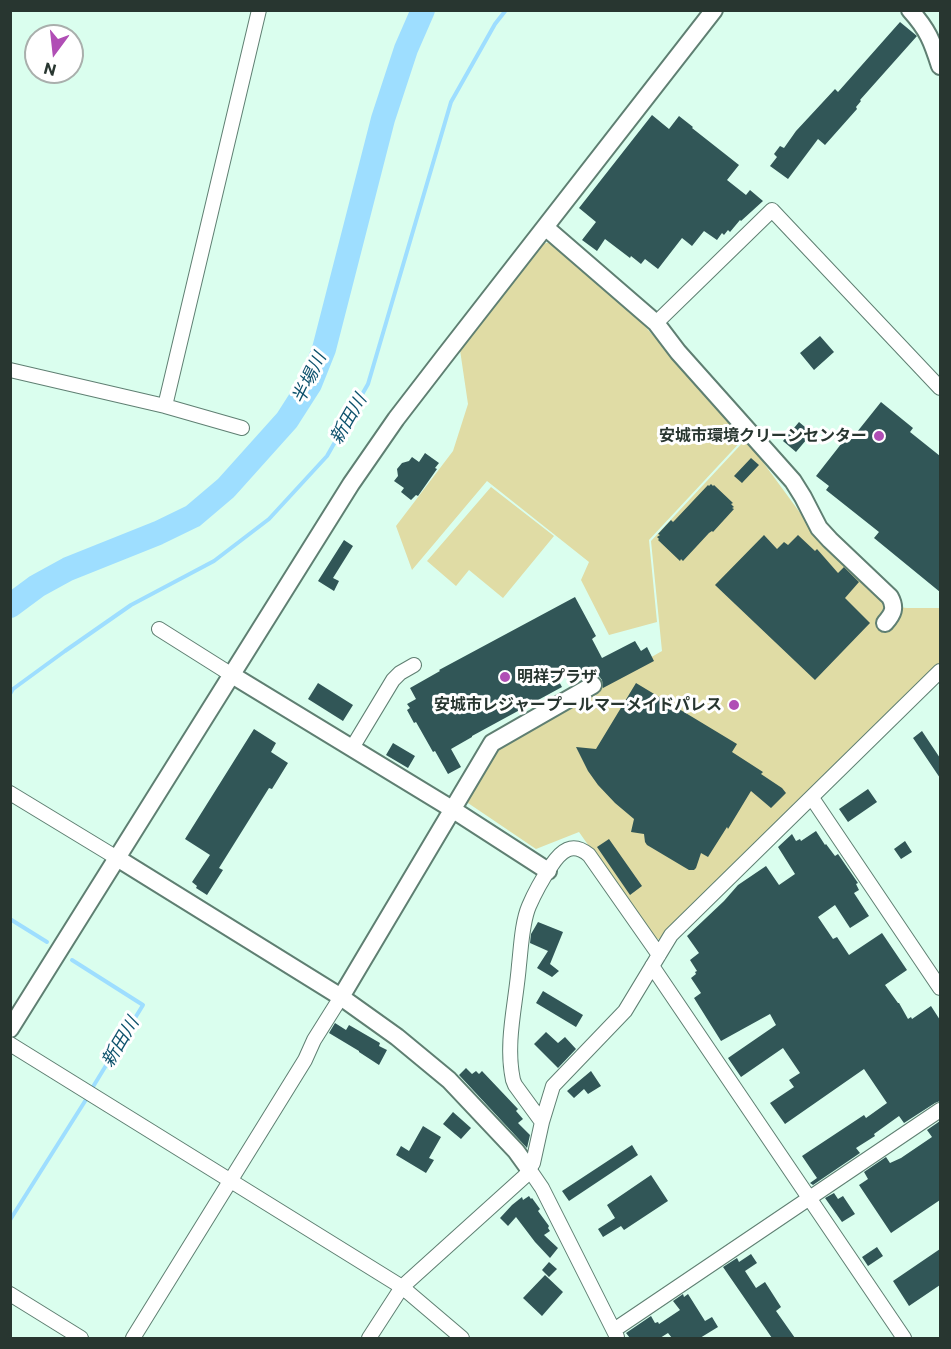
<!DOCTYPE html>
<meta charset="utf-8">
<style>
body{margin:0}
#map{position:relative;width:951px;height:1349px;overflow:hidden;background:#dafeee;font-family:Commissioner,sans-serif}
canvas{display:block}
.frame{position:absolute;inset:0;border:12px solid #283630;pointer-events:none}
.north{position:absolute;left:24px;top:24px;width:60px;height:60px;box-sizing:border-box;background:#fff;border:2px solid #a9afac;border-radius:50%;rotate:195deg;font-size:16px;font-weight:700;line-height:24px;text-align:center;color:#283630}
.north::after{content:'';display:block;margin:auto;width:21px;height:27px;background:#b04eb5;clip-path:polygon(50% 0,100% 100%,50% 72%,0 100%)}
</style>
<div id="map">
<canvas width="951" height="1349"></canvas>
<div class="frame"></div>
<div class="north">N</div>
</div>
<script>
const g = document.querySelector('canvas').getContext('2d');
g.lineJoin = 'round';
function fillPath(path, color) {
  g.fillStyle = color;
  g.fill(path, 'evenodd');
}
function trace(path, color, width, dash) {
  g.strokeStyle = color;
  g.lineWidth = width;
  g.lineCap = dash ? 'butt' : 'round';
  g.setLineDash(dash || []);
  g.stroke(path);
}
function write(font, color, halo, rows, align = 'center') {
  g.font = font + ' Commissioner,"Noto Sans JP",sans-serif';
  g.lineWidth = 6;
  g.setLineDash([]);
  g.textBaseline = 'middle';
  g.strokeStyle = halo;
  g.fillStyle = color;
  for (const [text, x, y, turn = 0] of rows) {
    g.save();
    g.translate(x, y);
    g.rotate((+turn || 0) * Math.PI / 180);
    g.textAlign = isNaN(turn) ? turn : align;
    if (halo) g.strokeText(text, 0, 0);
    g.fillText(text, 0, 0);
    g.restore();
  }
}
const green = new Path2D(`
 M551 242 641 322 745 437 649 540 657 622 609 635 581 580 589 562 487 481 412 570 396 526 453 451 468 404 460 350 542 244Z
 M746 439 820 540 887 606 907 608H940V664L661 940 653 937 579 832 536 849 465 801 498 745 662 651 651 541Z
 M491 487 554 536 503 598 469 570 456 586 427 561Z`);
const stream = new Path2D(`
 M10 694 13 689 65 651 131 605 214 561 269 519 327 456 368 384 451 102 495 24 506 10
 M10 919 47 942
 M72 960 143 1005 91 1090
 M10 1220 87 1098`);
const river = new Path2D(`
 M10 606 37 586 68 569 158 533 193 516 226 488 287 420 310 384 324 349 383 119 406 49 423 10`);
const building = new Path2D(`
 M900 22 917 36 860 100 861 101 856 107 857 109 825 145 818 139 788 179 770 166 777 157 774 154 780 146 784 148 796 131 835 89 838 92Z
 M652 115 669 129 679 116 693 127 692 128 739 165 727 180 746 195 750 190 763 201 741 221 740 220 730 232 728 230 724 235 722 233 717 240 704 231 692 246 682 238 658 269 645 259 641 264 631 256 630 258 605 239 597 251 582 240 596 222 579 208Z
 M820 336 834 352 814 370 800 353Z
 M881 402 913 428 910 432 940 456V592L874 538 879 532 826 490 829 486 816 476 845 439 849 442Z
 M799 422 812 433 796 452 783 441Z
 M425 453 439 463 435 468 437 469 418 496 416 495 411 500 401 492 404 488 394 481 398 476 397 469 402 463 409 461 412 457 419 462Z
 M751 458 759 465 742 483 734 476Z
 M711 484 713 486 714 485 733 503 731 504 734 507 732 508 734 509 713 532 712 531 709 533 683 561 681 559 680 561 658 540 659 539 657 537 660 535 658 534 671 520 673 522 675 520 708 485 709 486Z
 M764 535 777 549 784 542 788 545 798 535 815 551 817 549 838 573 844 567 859 582 845 598 870 623 815 680 715 585Z
 M344 540 353 546 333 578 339 581 334 591 318 581Z
 M575 597 596 636 592 639 602 658 635 641 641 651 647 647 654 661 603 688 602 680 599 676 592 675 582 679 577 670 558 680 562 687 472 736V737L451 749 461 767 448 774 435 751 433 752 416 722 414 723 407 710 410 708 407 704 416 699 410 688 440 671 439 670Z
 M318 683 353 705 343 721 308 699Z
 M636 683 737 744 732 752 763 772 761 774 782 788 786 793 771 808 751 791 728 829 727 827 708 857 701 853 696 868 694 870H689L647 845 645 842 644 834 631 832 634 819 615 803 598 785 588 771 576 747 596 749Z
 M254 729 276 743 271 752 288 763 272 789 269 788 219 868 223 870 207 895 196 888 197 886 192 882 210 855 185 839Z
 M922 731 940 758V778L913 738Z
 M393 743 415 756 408 768 386 755Z
 M868 789 877 802 848 822 839 809Z
 M816 831 825 845 826 844 835 856 838 854 858 883 856 884 859 890 854 893 869 916 850 928 835 905 818 917 833 939 837 937 849 955 882 933 907 970 885 985 898 1003H899L908 1019 911 1017 912 1019 931 1006 940 1020V1101L935 1103 904 1123 899 1116 874 1134 875 1136 856 1148 860 1153 813 1185 810 1183 817 1178 802 1156 864 1115 866 1118 887 1103 864 1069 785 1124 770 1103 794 1087 789 1080 800 1073 783 1048 741 1077 728 1058 776 1025 770 1014 721 1041 694 998 701 993 691 978 696 974 695 972 697 971 690 960 699 953 687 936 724 901 738 885 766 866 779 885 795 874 778 847 792 834 796 841 800 839 801 841Z
 M609 839 642 886 630 895 597 847Z
 M905 841 912 852 901 859 894 849Z
 M538 922 563 932 550 964 559 971 552 977 537 968 548 951 530 943 531 934Z
 M543 991 583 1015 576 1027 536 1003Z
 M335 1023 346 1030 349 1025 380 1043 379 1046 387 1050 379 1065 359 1052V1051L329 1033Z
 M546 1032 558 1043 565 1037 576 1049 558 1068 534 1044Z
 M466 1068 472 1074 476 1071 479 1074 482 1071 518 1109 516 1111 523 1119 518 1123 530 1135 527 1148 459 1075Z
 M591 1071 601 1086 588 1094 584 1089 574 1098 567 1091Z
 M453 1112 471 1128 461 1139 443 1124Z
 M940 1121V1200L891 1233 859 1185 868 1179 864 1172 886 1157 890 1163 901 1158 932 1137 927 1130Z
 M423 1126 441 1137 429 1158 434 1160 426 1173 396 1155 401 1146 409 1151Z
 M632 1145 638 1155 569 1201 562 1191Z
 M651 1175 668 1201 624 1230 621 1226 603 1237 598 1229 615 1218 607 1205Z
 M834 1193 838 1199 843 1196 855 1214 842 1222 825 1198Z
 M529 1196 531 1199 532 1198 540 1209 538 1211 549 1226 548 1228 550 1231 544 1235 558 1248 550 1258 535 1242 516 1217 508 1226 500 1218 512 1205 522 1197 523 1200Z
 M877 1247 883 1256 868 1266 862 1257Z
 M940 1249V1285L909 1306 893 1281Z
 M751 1254 757 1263 745 1271 756 1288 765 1282 781 1307 776 1311 795 1338H772L723 1267 737 1258 739 1262Z
 M549 1262 557 1269 549 1277 542 1270Z
 M545 1275 563 1292 542 1316 523 1298Z
 M683 1294 684 1297 688 1294 705 1321 712 1317 718 1327 700 1338H672L668 1333 660 1338H630L626 1333 651 1316 655 1323 658 1322 659 1324 680 1310 673 1301Z`);
const minor = new Path2D(`
 M656 323 772 210 940 388
 M10 370 165 406 242 428
 M165 406 259 10
 M159 629 232 675
 M352 748 393 680 400 673 414 665
 M10 793 117 858
 M812 798 940 988
 M652 966 904 1338
 M10 1044 402 1287 462 1338
 M542 1122 515 1085 513 1080C505 1042 516 1004 519 965 521 948 522 922 529 906 535 892 543 878 551 866 561 851 572 841 589 855L659 955
 M529 1169 542 1188 617 1337
 M10 1294 81 1338
 M614 1330 940 1110
 M133 1338 305 1060 314 1040 341 997
 M369 1338 402 1287 525 1176 533 1163 542 1122 553 1086 625 1011 671 935 940 671`);
const tertiary = new Path2D(`
 M910 10C928 30 932 41 940 66
 M545 227 656 323 678 352 777 463 793 481 803 497 819 528 830 540 890 597C896 608 893 614 885 623
 M232 675 452 809 548 871
 M117 858 341 997 397 1037 449 1080 516 1151 529 1169
 M341 997 492 743 593 685
 M10 1029 351 484 396 419 443 358 714 10`);
const markers = [
 [879,436,6,"#b04eb5"],
 [505,677,6,"#b04eb5"],
 [734,705,6,"#b04eb5"]
];
const poiNames = [
 ["安城市環境クリーンセンター",867,436],
 ["明祥プラザ",517,677,"left"],
 ["安城市レジャープールマーメイドパレス",722,705]
];
const waterNames = [
 ["半場川",309,378,-64],
 ["新田川",348,419,-60],
 ["新田川",120,1042,-59]
];
fillPath(green, '#e0dca5');
trace(stream, '#9edeff', 4);
trace(river, '#9edeff', 24);
fillPath(building, '#315657');
trace(minor, '#5f7f72', 16);
trace(tertiary, '#5f7f72', 20);
trace(minor, '#fff', 14);
trace(tertiary, '#fff', 16);
for (const [x, y, r, color] of markers) {
  const dot = new Path2D();
  dot.arc(x, y, r, 0, 2 * Math.PI);
  g.fillStyle = color;
  g.fill(dot);
  trace(dot, '#fff', 2);
}
write('bold 16px', '#283630', '#fff', poiNames, 'right');
write('italic 18px', '#0e526d', '#fff', waterNames);
</script>
